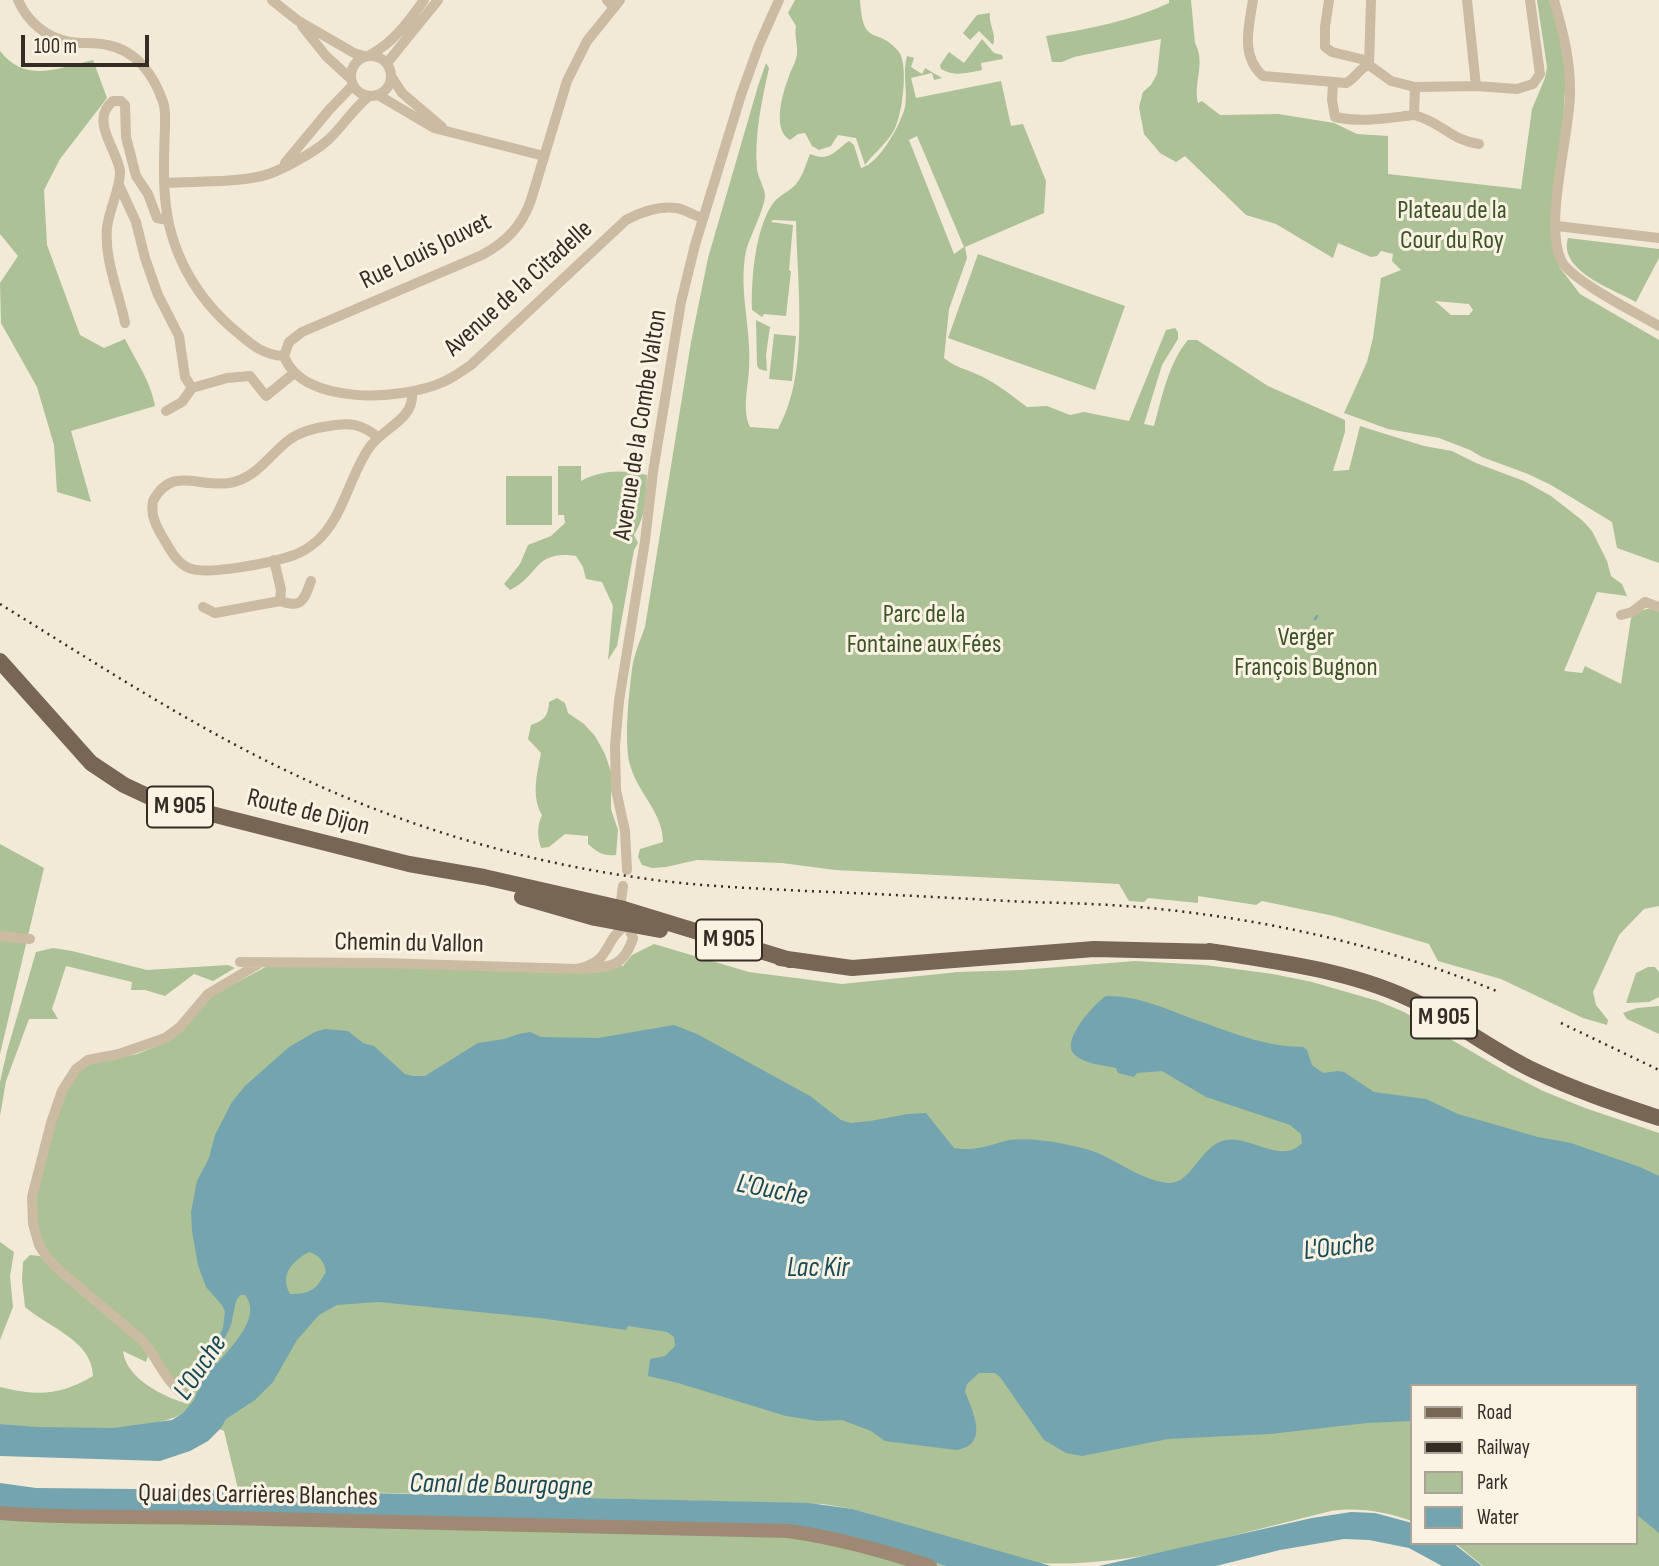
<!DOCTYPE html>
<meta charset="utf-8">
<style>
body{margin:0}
#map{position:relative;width:1659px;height:1566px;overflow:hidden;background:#f2ead7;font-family:"Sofia Sans Condensed",sans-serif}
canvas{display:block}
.legend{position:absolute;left:1410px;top:1384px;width:228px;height:161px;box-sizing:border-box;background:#faf3e3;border:2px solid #aba397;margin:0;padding:9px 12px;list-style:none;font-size:21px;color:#352c25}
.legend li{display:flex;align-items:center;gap:14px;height:35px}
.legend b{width:35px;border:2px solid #aba397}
.scale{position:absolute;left:21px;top:35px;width:128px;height:32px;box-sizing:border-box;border:4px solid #352c25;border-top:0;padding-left:9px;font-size:21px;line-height:24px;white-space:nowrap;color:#352c25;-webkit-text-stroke:5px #faf3e3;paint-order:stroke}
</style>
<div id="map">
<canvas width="1659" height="1566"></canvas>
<ul class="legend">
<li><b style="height:9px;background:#786655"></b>Road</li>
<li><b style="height:9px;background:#352c25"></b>Railway</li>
<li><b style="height:19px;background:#acc196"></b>Park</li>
<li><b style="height:19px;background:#74a4b0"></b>Water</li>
</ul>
<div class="scale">100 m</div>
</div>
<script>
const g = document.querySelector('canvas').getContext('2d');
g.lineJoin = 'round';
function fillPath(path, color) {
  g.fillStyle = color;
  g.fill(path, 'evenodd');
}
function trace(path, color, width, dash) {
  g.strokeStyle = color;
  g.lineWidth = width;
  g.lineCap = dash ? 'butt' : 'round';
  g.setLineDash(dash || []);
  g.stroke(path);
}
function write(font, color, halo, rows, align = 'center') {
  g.font = font + ' "Sofia Sans Condensed",sans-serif';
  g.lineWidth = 6;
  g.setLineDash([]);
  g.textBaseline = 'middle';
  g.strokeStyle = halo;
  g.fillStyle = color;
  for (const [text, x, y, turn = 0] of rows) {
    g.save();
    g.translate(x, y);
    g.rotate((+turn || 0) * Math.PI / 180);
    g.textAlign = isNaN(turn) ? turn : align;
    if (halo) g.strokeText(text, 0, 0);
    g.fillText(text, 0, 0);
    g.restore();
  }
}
const green = new Path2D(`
 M795 0H860C863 50 878 25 899 52 909 65 902 119 893 132 886 144 873 154 865 165L856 138 838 135 831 146 819 150 812 146 805 133 798 134 790 140C772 130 782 95 788 79 790 71 797 61 797 53 798 44 794 36 796 26L788 13Z
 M1169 0H1191L1195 43C1206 63 1193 83 1198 103L1202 101 1220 115 1278 114 1334 123 1357 134 1388 136V174L1521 189 1532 109 1545 78 1547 67 1537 0H1549L1561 38 1566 74 1555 255 1560 268 1580 294 1659 340V563L1617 548 1612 522 1551 485 1528 474 1482 457 1470 450 1439 438 1388 429 1344 413 1367 362 1373 338 1381 278 1401 270 1392 261 1393 254 1381 251 1377 256 1371 257 1338 243 1333 258 1276 224 1246 215 1185 156 1176 162 1160 153 1144 134 1139 107 1143 92 1151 85 1157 74 1161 39 1074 57 1062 62H1052L1046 36C1088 29 1131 21 1169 3ZM1435 301 1469 304 1473 310 1469 315H1451Z
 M990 13C988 24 997 34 993 45L979 31 970 40 963 33 977 15Z
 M982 39 994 53 1002 55 1003 59 981 63 982 70C967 73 955 77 941 69L940 65 949 52 964 63Z
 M0 51C26 84 58 68 93 60L107 98 60 159 44 190 47 245 80 335 104 348 125 339C136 361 151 382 155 406L71 431 91 502 57 492 54 445 37 387 1 323 0 283 18 256 0 234Z
 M907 56 914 58 911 67 922 74 925 68 942 78 934 80 932 73 911 78 916 98 1001 81 1011 126 1023 124 1046 181 1044 213 965 247 967 258 949 309 944 358C957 368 961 367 974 373 994 381 1011 395 1027 407L1047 406 1070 415 1084 412 1129 421 1166 330 1175 328 1178 332V339L1162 365 1144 424 1154 426C1162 397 1169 362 1188 340H1197L1268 386 1345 420V432L1333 471 1349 470 1360 426 1424 446 1452 451 1476 463 1524 481 1551 496 1583 521 1592 531 1607 561 1611 576 1622 584 1627 596 1597 592 1564 671 1582 673 1585 666 1621 684 1631 618C1642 610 1646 606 1659 611V906L1644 909 1619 935 1593 992 1596 1005 1608 1020 1607 1025 1583 1018 1501 979 1438 961 1429 944 1334 916 1262 901 1256 905 1198 896V903L1148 898 1144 902 1129 901 1119 884 835 870 782 863 697 860 666 867 652 868 642 865 638 857 640 849 663 842C663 813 639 794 631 768 623 746 629 693 632 669 634 655 640 641 645 627L691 342 708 258 758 86 766 63 769 68C762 100 754 135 757 169 758 178 764 186 765 195 765 208 750 236 746 251 738 290 752 330 749 369 748 388 742 410 750 427L778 429C810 372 797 286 796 221L773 220 771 222 793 225 789 270 791 271 786 316 764 314 762 317 752 310C751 280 755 227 774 202 780 195 790 191 796 184 803 176 806 164 810 154 830 162 833 152 849 141L854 145 861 168C879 164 901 124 905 107 908 90 902 73 907 56ZM917 136 964 247 954 254 909 140Z
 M1568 238 1659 249V258L1636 302C1613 289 1558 271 1568 238Z
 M978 254 1125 306 1095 390 948 338Z
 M756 320 770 327 766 355 767 371 759 369 757 365Z
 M774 334 796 336 792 381 769 379Z
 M558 466H581V481C603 469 623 470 647 475 646 495 646 517 634 535L638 543 634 550 617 646 608 660 613 606 602 582 586 579 583 567 576 556C533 550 540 576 510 590L504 584 520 564 528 545 551 536 565 523 564 515H558Z
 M506 476H552V525H506Z
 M557 698 565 703 568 713 584 724 595 736 605 754 611 772V809L618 830 616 855C603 856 598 853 588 844V836L565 834 549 847 541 848C537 836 537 826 542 815 531 796 537 774 541 753L528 739 531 725C545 720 548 716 549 702Z
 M0 844 44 868 0 1054Z
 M654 944 749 972 842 984 958 972 1021 970 1135 961 1205 965 1273 974 1312 982 1378 1001 1404 1012 1510 1074 1543 1091 1585 1108 1659 1133V1566H1483L1455 1543H1636V1386H1412V1521C1386 1512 1359 1507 1331 1511 1287 1522 1244 1533 1200 1544 1145 1557 1092 1566 1035 1563L853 1509 823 1504 238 1489 224 1431 183 1413C148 1435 43 1429 0 1424V1387C39 1396 58 1396 93 1376 92 1340 49 1328 25 1307L22 1280 23 1262 30 1255 40 1256 76 1290 141 1345 148 1356 146 1362 123 1351C126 1379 164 1397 188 1404L154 1349 55 1262 48 1253 37 1228 36 1196 43 1158 68 1084 83 1068 90 1064 137 1054 169 1041 183 1030 212 996 271 964 623 966 632 955Z
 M53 948 72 951 147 970 228 965 235 968 213 981 194 974 165 996 145 990H131L132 982 66 966 52 1009 58 1019H29L6 1081 0 1116V1082L7 1051 36 952Z
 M1648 967H1655L1659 972V997L1649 1002 1626 1003 1636 973Z
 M1659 1006V1034L1627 1019 1623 1013 1637 1008Z
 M0 1242 14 1252 10 1276 13 1307 0 1340Z
 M0 1507 846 1536 946 1566H0Z`);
const water = new Path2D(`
 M1106 996C1141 996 1165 1009 1196 1020 1230 1032 1266 1047 1303 1047L1307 1050 1312 1065 1323 1073 1338 1071 1344 1072 1374 1092 1426 1099 1458 1114 1538 1137 1571 1143 1640 1167 1659 1176V1533L1636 1514V1386H1412V1421L1367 1423 1270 1434 1168 1439 1082 1456 1066 1453 1044 1440 1000 1377 995 1373H979L967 1384 965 1391C972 1411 991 1445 956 1450L885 1441 871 1431 842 1420 817 1421 786 1416 678 1383 648 1376 650 1359 665 1356 675 1346 674 1337 667 1332 628 1326 626 1330 539 1318 379 1302 337 1305 319 1315 297 1340 273 1382 255 1400 226 1419 221 1428 208 1441 190 1451 160 1461 0 1456V1424L38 1427 113 1428 172 1420 183 1413 194 1400 223 1328 225 1312 222 1305 206 1287 198 1265 192 1231 191 1212 197 1181 209 1158 215 1135 232 1102 245 1086 289 1047 315 1032 325 1029 348 1031 363 1043 374 1046 405 1074 413 1076H425L478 1043 504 1039 519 1034 530 1032 541 1037 598 1038 674 1025 697 1034 810 1096 841 1120 851 1123 870 1121 908 1114 926 1113 954 1148C970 1151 986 1147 1001 1142 1017 1137 1042 1140 1059 1143 1073 1146 1087 1148 1100 1154 1122 1164 1144 1181 1169 1183 1192 1184 1201 1144 1226 1140 1249 1135 1282 1165 1302 1143L1301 1134 1290 1125 1206 1097 1162 1071 1137 1073 1134 1077 1118 1073 1116 1068C1104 1065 1083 1064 1074 1054 1061 1040 1094 1004 1106 996ZM309 1252C319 1255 324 1261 326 1272 316 1289 312 1294 290 1294 279 1274 293 1261 309 1252ZM240 1295H245C263 1317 230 1348 217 1364L215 1360 231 1325 236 1301Z
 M0 1483 36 1488 238 1490 809 1503 853 1509 1051 1566H946L846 1536 51 1514 0 1507Z
 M1351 1512 1375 1513 1412 1523V1543H1453L1482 1566H1442L1409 1548 1369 1540 1344 1539 1280 1550 1216 1566H1099L1312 1518Z`);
const stream = new Path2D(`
 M1315 619 1317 616`);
const street = new Path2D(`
 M18 0C27 21 46 38 70 42 82 44 94 42 107 45 136 50 154 75 163 102 166 110 165 119 165 128 164 151 163 174 165 197 169 251 196 299 238 333 253 346 264 355 284 356
 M272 0 297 20 354 53 364 56
 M607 0 614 8
 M1253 0C1249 26 1240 56 1263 76L1346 83C1356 78 1359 68 1369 65
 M1329 0 1325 27V47L1332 52 1369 61
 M1467 0 1476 86
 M1554 0C1563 32 1571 62 1570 95 1569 137 1544 223 1561 260 1570 280 1638 314 1659 326
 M302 26 326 56 350 78
 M370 55C394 42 408 22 424 0
 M351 76a20 20 0 1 1 40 0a20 20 0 1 1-40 0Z
 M387 63 438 0
 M1369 65 1391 81 1415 87 1476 86 1517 89 1533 84 1540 74 1530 0
 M1369 65 1371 0
 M391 76 402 93 442 127
 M1333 83 1332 100 1335 117C1362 123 1387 118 1414 115L1415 87
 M378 95 434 128 544 156
 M1414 115C1442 122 1450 140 1479 144
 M285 163 329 110 353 85
 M164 183C196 181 231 183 262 176 279 172 315 152 328 140 343 126 353 109 369 96
 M119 185 136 222 145 258 158 295 179 336 185 377 192 388 227 378 250 376 266 396 293 374
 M1557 226 1659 238
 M125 323C119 292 104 260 107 228 109 209 121 187 120 171 117 149 89 120 113 101H121L125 105 126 137 136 176 148 194 157 218 168 220
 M284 356 289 342 302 332 482 255C506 242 522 226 531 200L567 81 587 41 620 0
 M284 356C303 407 403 400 443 382 453 378 462 371 471 365L626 220C641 212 659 206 676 208 685 209 694 216 703 218
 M166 411 182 402 192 388
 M378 437C361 424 350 422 329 426 314 428 301 431 289 440 269 455 256 479 229 483 199 488 172 465 153 501 150 516 157 528 165 541 171 551 177 563 189 568 207 576 275 562 294 555 303 552 310 547 317 541 343 518 349 477 369 448 382 428 415 420 412 392
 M274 560 281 590 280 601C303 609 304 599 311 581
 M203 607 215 613 280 601
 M1621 615 1632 612 1645 602 1659 607
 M627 870 625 831 616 790 615 746 619 701 645 541 653 472 681 302 695 245 741 95 759 45 779 0
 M620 908 623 886
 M0 936 30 939
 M240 962 381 963 577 969C606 967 623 970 633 938L627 924C601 943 613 961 577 969
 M186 1397C165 1381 159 1361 143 1341L59 1270 48 1259 39 1245 33 1224 32 1197 51 1123 62 1091 76 1069 88 1060 119 1054 165 1038 180 1027 208 994 260 963`);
const secondary = new Path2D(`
 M0 1513C76 1519 151 1516 227 1518 414 1524 601 1528 788 1531 838 1538 883 1551 930 1566`);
const primary = new Path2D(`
 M0 661 91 763 124 785 156 800 409 864 484 877 620 908 790 960
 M522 897 595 918 660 930
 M1209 951C1279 962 1356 971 1420 1004 1459 1024 1495 1052 1535 1071 1575 1090 1617 1104 1659 1118
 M780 958 852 968 1094 949 1217 952`);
const rail = new Path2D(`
 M0 604C94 662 187 723 287 771 395 823 515 860 634 877 691 886 749 888 807 891 881 894 954 898 1028 902 1065 903 1102 904 1139 907 1262 918 1384 945 1499 992
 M1561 1023 1659 1070`);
const shields = [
 [180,807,66],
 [729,940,66],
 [1444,1018,66]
];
const shieldNames = [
 ["M 905",180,807],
 ["M 905",729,940],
 ["M 905",1444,1018]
];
const parkNames = [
 ["Plateau de la",1452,211],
 ["Cour du Roy",1452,241],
 ["Parc de la",924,615],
 ["Fontaine aux Fées",924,645],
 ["Verger",1306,638],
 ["François Bugnon",1306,668]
];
const streetNames = [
 ["Rue Louis Jouvet",426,252,-26],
 ["Avenue de la Citadelle",519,289,-42],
 ["Avenue de la Combe Valton",641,425,-81],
 ["Route de Dijon",308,813,14],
 ["Chemin du Vallon",409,944,1],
 ["Quai des Carrières Blanches",258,1496,1]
];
const waterNames = [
 ["L'Ouche",772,1191,11],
 ["L'Ouche",1339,1248,-7],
 ["Lac Kir",818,1269],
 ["L'Ouche",201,1368,-56],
 ["Canal de Bourgogne",501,1486,1]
];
fillPath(green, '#acc196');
fillPath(water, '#74a4b0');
trace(stream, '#74a4b0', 2.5);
trace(street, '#cabba2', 10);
trace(secondary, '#9e8a74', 14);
trace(primary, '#786655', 16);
trace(rail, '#352c25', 2.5, [2, 5]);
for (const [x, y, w] of shields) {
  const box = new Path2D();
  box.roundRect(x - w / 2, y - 20.5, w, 41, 5);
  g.fillStyle = '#faf3e3';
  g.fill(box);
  trace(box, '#352c25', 2);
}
write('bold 24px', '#352c25', null, shieldNames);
write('26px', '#3d5428', '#faf3e3', parkNames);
write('26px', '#352c25', '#faf3e3', streetNames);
write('italic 28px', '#194a58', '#faf3e3', waterNames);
</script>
